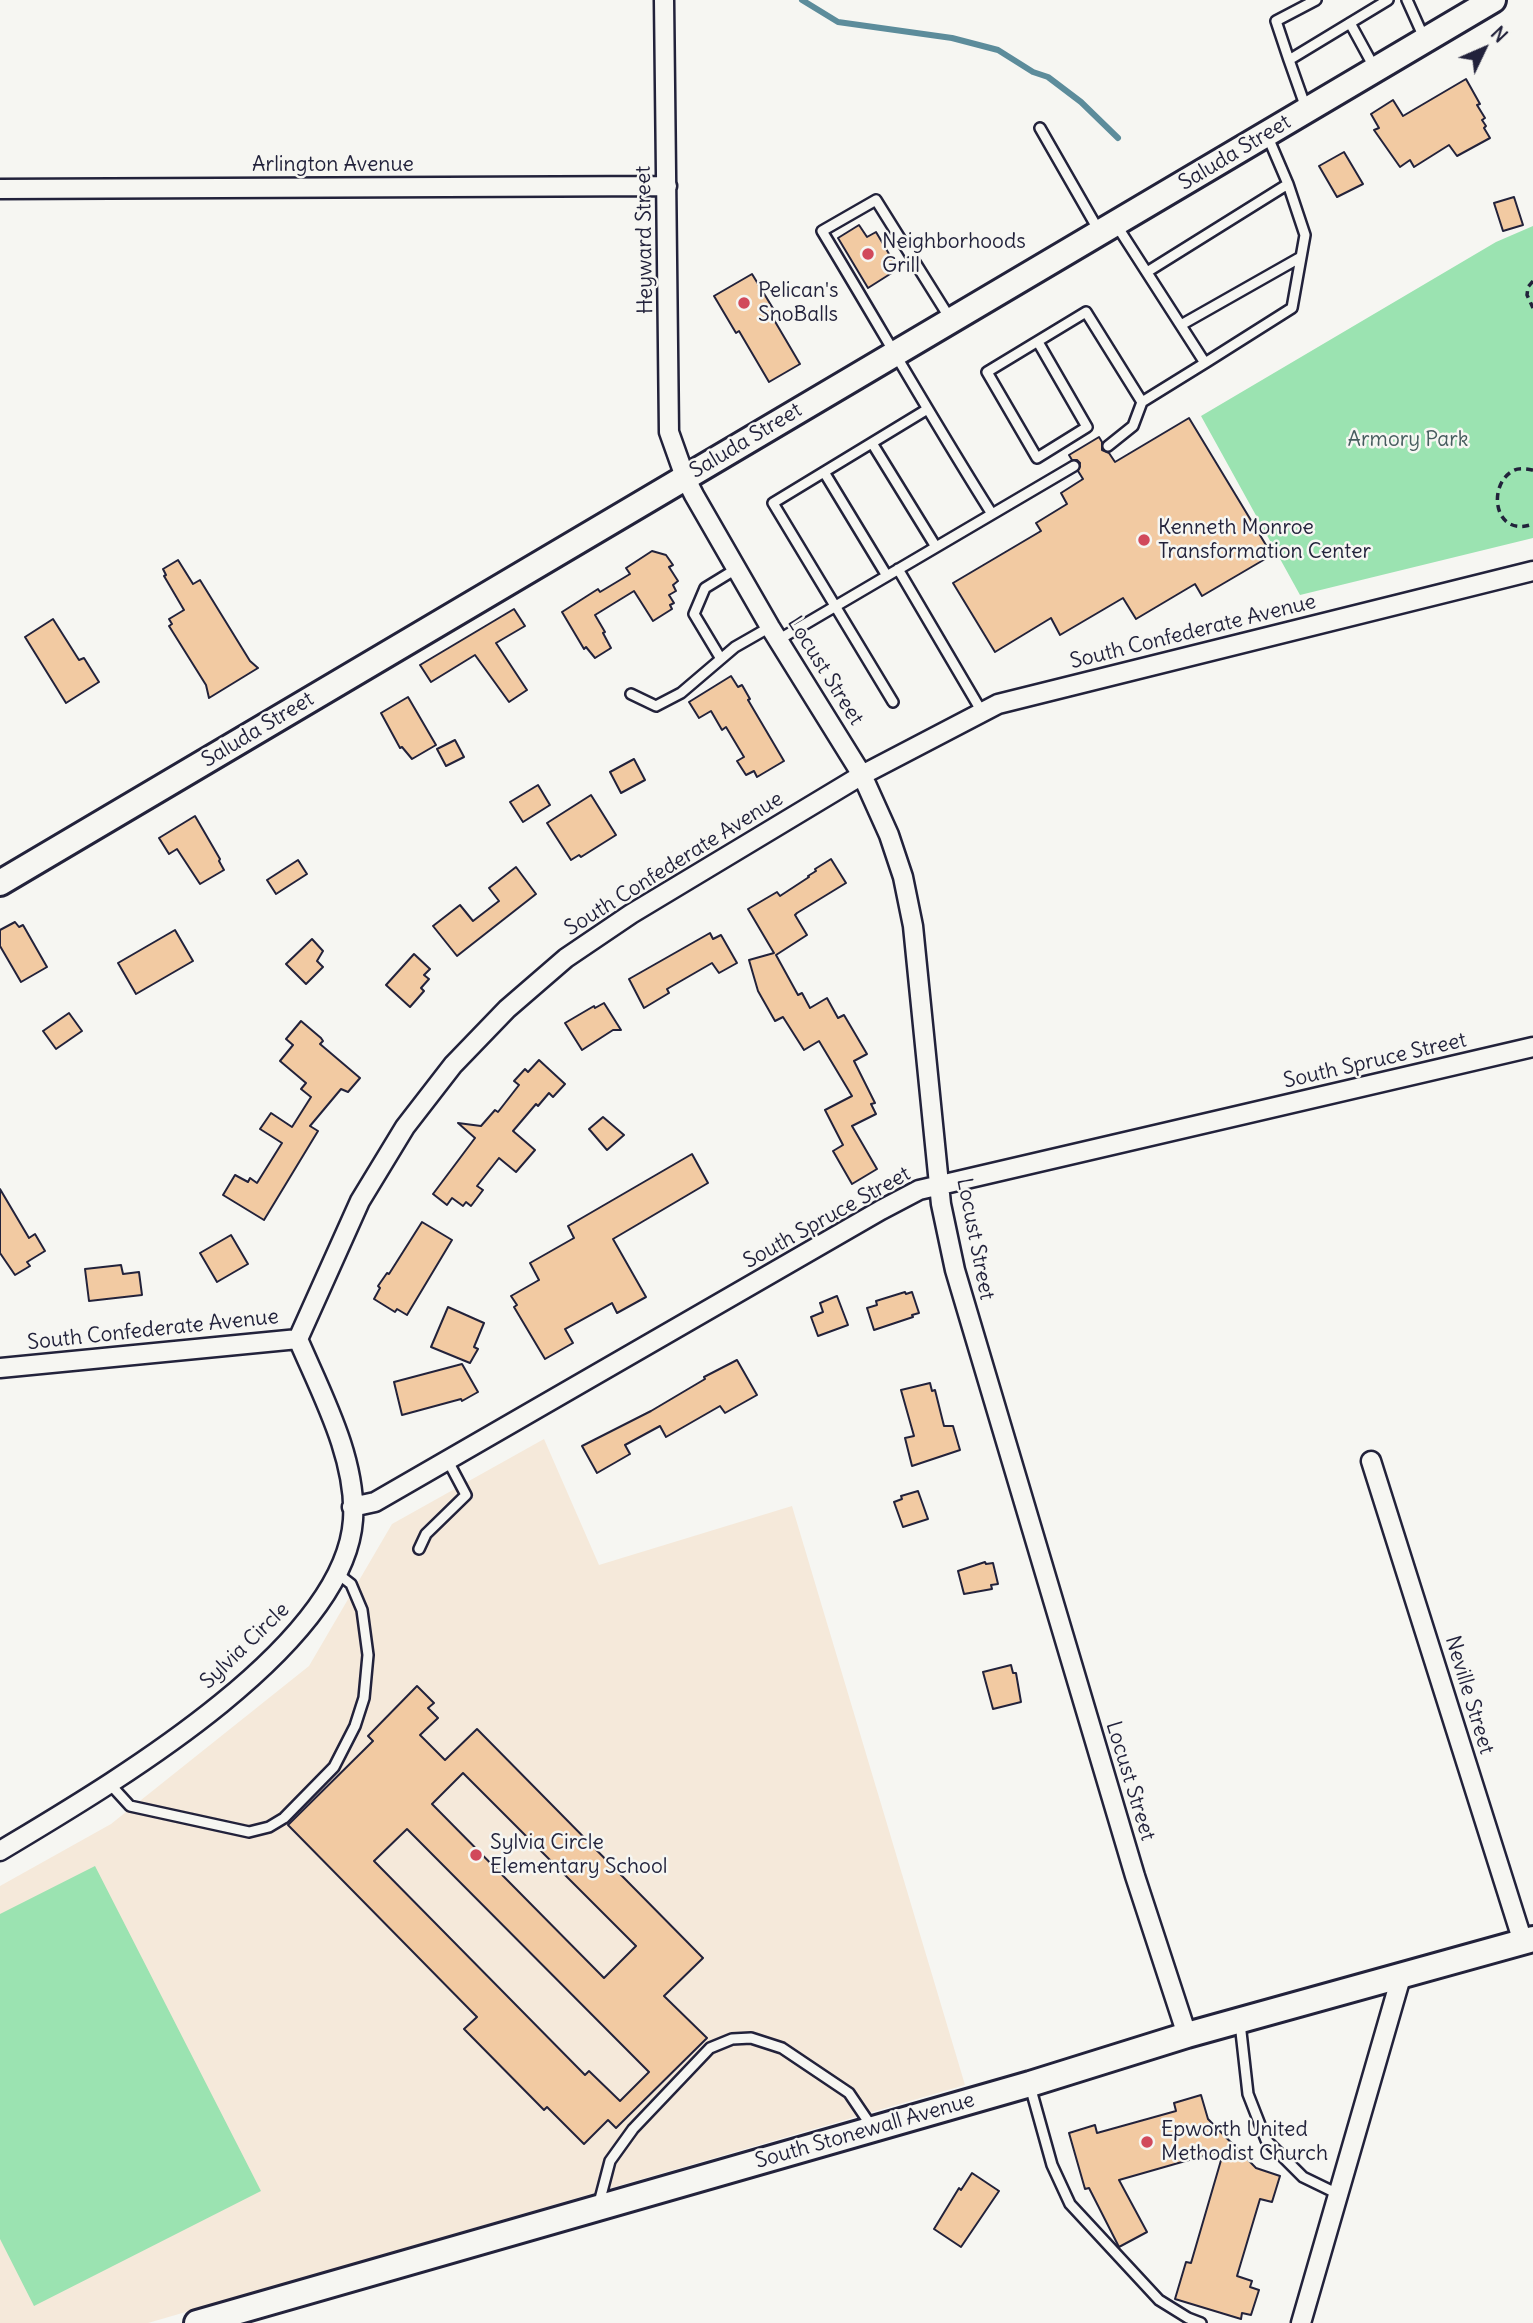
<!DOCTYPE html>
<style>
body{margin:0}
#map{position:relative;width:1533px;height:2323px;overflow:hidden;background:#f6f6f2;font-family:Delius,sans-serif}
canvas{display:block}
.north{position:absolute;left:1449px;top:14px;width:70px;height:70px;-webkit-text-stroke:5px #f6f6f2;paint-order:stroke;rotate:46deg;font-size:19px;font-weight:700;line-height:28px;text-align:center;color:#22223b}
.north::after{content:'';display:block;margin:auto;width:24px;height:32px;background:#22223b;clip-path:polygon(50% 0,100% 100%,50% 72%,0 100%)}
</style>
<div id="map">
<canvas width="1533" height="2323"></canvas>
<div class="north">N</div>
</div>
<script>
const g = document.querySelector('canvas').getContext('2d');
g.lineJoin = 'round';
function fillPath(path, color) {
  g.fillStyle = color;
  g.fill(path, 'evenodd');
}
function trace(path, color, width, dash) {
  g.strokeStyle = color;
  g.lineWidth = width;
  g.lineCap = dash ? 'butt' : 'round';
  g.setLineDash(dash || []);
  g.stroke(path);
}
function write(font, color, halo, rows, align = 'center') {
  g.font = font + ' Delius,sans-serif';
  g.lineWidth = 5;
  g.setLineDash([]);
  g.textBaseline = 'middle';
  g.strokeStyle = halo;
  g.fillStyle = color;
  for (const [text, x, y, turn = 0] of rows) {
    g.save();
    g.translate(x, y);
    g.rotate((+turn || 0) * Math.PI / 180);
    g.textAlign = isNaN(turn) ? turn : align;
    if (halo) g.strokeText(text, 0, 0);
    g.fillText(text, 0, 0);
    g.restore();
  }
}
const built = new Path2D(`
 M544 1439 599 1565 792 1506 965 2085 148 2323H0V1886L111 1824 309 1666 392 1524Z`);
const green = new Path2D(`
 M1533 226V538L1300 595 1201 416 1496 242Z
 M95 1866 261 2191 34 2306 0 2239V1914Z`);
const stream = new Path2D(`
 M802 0 838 22 952 38 998 50 1033 72 1048 77 1081 102 1118 138`);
const building = new Path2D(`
 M1466 79 1480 104 1477 105 1485 118 1482 120 1486 126 1484 128 1490 138 1457 156 1449 145 1414 167 1410 160 1400 167 1374 130 1379 128 1371 114 1393 100 1403 116Z
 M1344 152 1363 184 1337 197 1319 166Z
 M1514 197 1523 225 1503 231 1494 203Z
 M859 225 867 237 876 232 898 269 868 288 838 238Z
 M752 274 774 310 770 313 800 364 769 382 739 331 736 333 714 296Z
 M1189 418 1272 555 1202 596 1195 584 1136 619 1123 598 1060 635 1051 618 995 652 953 583 1041 531 1036 523 1067 504 1061 493 1083 479 1078 471 1080 463 1077 460H1072L1069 455 1099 437 1102 442V450L1109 453 1115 462Z
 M652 551 666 555 673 565 669 567 678 581 673 585 676 591 669 595 674 603 670 605 672 609 653 621 634 591 595 615 605 632 603 633 611 648 595 658 586 647 584 649 562 612 598 589 600 592 630 574 626 568Z
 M178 560 193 584 200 580 250 661 258 668 209 698 206 685 169 626 172 624 169 619 184 610 164 576 166 575 163 569Z
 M514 609 525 626 496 643 527 690 509 702 475 655 431 682 420 665Z
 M53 619 79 660 84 658 99 682 66 703 25 637Z
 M731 676 738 687 742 685 750 699 748 700 784 761 757 777 754 771 746 775 737 761 744 757 726 727 722 730 711 711 699 718 689 702Z
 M408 697 436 745 412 759 402 747 400 748 381 713Z
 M455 740 464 757 446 766 437 749Z
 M634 759 645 780 621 793 610 772Z
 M538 785 550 805 523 822 510 802Z
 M591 795 616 835 581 857 579 855 571 860 547 823Z
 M195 816 220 859 219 861 224 870 200 884 177 849 169 854 159 838Z
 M831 859 846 883 797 913 795 915 807 935 776 955 798 995 802 993 810 1008 827 998 838 1018 844 1015 867 1054 854 1061 875 1103 871 1104 876 1114 852 1126 877 1169 852 1184 833 1151 843 1145 825 1110 852 1096 819 1041 804 1050 783 1017 775 1021 758 991 749 960 774 953 748 909 777 892 780 896 809 877 808 876 816 871 815 869Z
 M298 860 307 874 276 894 267 880Z
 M516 867 536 894 457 956 433 926 460 905 473 921 499 901 489 888Z
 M15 922 19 927 23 925 47 967 21 982 0 946V930Z
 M175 930 193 961 136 994 118 963Z
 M710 933 713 939 721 935 737 963 719 973 712 963 667 989 669 993 644 1008 629 979Z
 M312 939 323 951 317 961 323 967 306 984 286 964Z
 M414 954 430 969 424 975 429 979 421 988 424 991 410 1007 386 985Z
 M604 1003 621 1030H613L582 1050 565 1023 594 1006 595 1008Z
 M69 1013 82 1031 56 1049 43 1031Z
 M301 1021 321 1038 323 1041 320 1044 360 1078 348 1092 341 1089 310 1126 318 1131 264 1220 223 1195 235 1175 248 1182 250 1178 257 1183 282 1143 260 1129 271 1113 292 1127 311 1097 301 1089 306 1083 280 1061 293 1045 286 1039Z
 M539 1060 565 1084 553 1097 549 1093 538 1106 536 1104 513 1131 535 1150 516 1172 499 1158 477 1186 483 1190 471 1206 466 1202 463 1206 452 1198 447 1205 433 1194 475 1138 458 1123 481 1126 495 1110 498 1112 519 1085 514 1081 525 1069 528 1072Z
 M603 1117 624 1135 607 1150 589 1129Z
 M692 1154 708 1183 613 1239 646 1297 617 1313 612 1303 565 1329 573 1343 545 1359 514 1307 517 1305 511 1296 539 1280 530 1263 574 1238 568 1226Z
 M0 1189 29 1238 35 1234 45 1251 27 1262 30 1266 15 1275 0 1253Z
 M422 1222 452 1240 407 1315 397 1309 395 1312 374 1299 380 1288 378 1286 387 1273 389 1274Z
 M231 1235 248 1264 217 1282 200 1253Z
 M121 1265 123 1274 139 1272 142 1295 89 1301 85 1269Z
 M905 1292 906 1294 912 1292 919 1313 912 1315 913 1317 874 1330 867 1308 877 1305 876 1301Z
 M837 1296 848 1325 818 1336 811 1317 823 1312 820 1303Z
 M448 1307 484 1323 474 1347 478 1349 470 1363 431 1347Z
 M737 1360 757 1395 725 1413 720 1406 666 1437 660 1426 625 1445 630 1454 597 1473 582 1446 651 1411 705 1379 704 1377Z
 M462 1364 478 1392 462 1401 461 1399 402 1415 394 1382Z
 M930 1383 932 1391 935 1390 944 1426H953L960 1450 912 1466 905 1438 914 1436 901 1390Z
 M918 1491 928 1519 903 1527 894 1502 902 1499 901 1496Z
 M985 1562 986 1564 993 1563 998 1584 991 1585 992 1589 964 1594 958 1571Z
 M1011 1665 1013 1673H1016L1021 1702 993 1709 983 1672Z
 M417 1686 434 1703 428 1708 438 1718 420 1735 445 1760 477 1729 703 1958 664 1996 707 2038 616 2128 608 2120 584 2144 547 2107 544 2110 464 2029 477 2017 288 1825 373 1741 368 1736ZM463 1773 636 1946 604 1978 432 1804ZM407 1829 649 2072 620 2101 589 2071 585 2075 374 1861Z
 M1201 2095 1208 2119 1256 2168 1280 2176 1272 2202 1260 2199 1237 2276 1252 2281 1250 2287 1259 2290 1251 2315 1242 2313 1241 2319 1175 2299 1186 2262 1191 2263 1224 2150 1119 2180 1147 2232 1119 2247 1089 2188 1085 2189 1069 2133 1095 2125 1097 2133 1176 2111 1174 2103Z
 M972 2173 999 2191 961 2247 934 2229 959 2188 961 2190Z`);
const path = new Path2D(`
 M1533 281 1528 287 1527 295 1533 308
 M1533 470C1526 469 1517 467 1511 472 1487 488 1495 538 1533 524`);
const lane = new Path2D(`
 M1407 0 1425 40
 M1350 23 1374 67
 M1289 60 1276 21 1316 0
 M1306 108 1289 60 1388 0
 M1040 128 1099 231
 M1147 272 1288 184 1267 135
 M951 320 876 200 822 231C879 325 933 421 992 514
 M1181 325 1301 257
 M1038 342 1087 427 1037 458 987 372 1086 312 1142 402
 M1205 363 1292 308 1305 235 1288 184
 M872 443 936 547
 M1108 446 1133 426 1142 402 1205 363 1117 226
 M824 472 887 576
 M898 569 982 712
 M778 640 1074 466
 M721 659 694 614 705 588 736 569
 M631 694 656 706 681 693 735 647 770 627
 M893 702 773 503 926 410
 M419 1549 426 1534 466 1495 448 1461
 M109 1783 130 1806 249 1832 269 1827 284 1818 334 1767 355 1726 364 1698 368 1655 362 1610 351 1584 338 1574
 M1240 2023 1248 2094 1266 2140 1303 2177 1338 2194
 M1030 2086 1052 2165 1070 2204 1159 2300 1188 2318 1201 2323
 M599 2203 610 2161 633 2129 710 2048 732 2039 751 2038 782 2048 849 2093 872 2127`);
const street = new Path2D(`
 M664 0 669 432 685 477 694 495 770 627 862 775 889 835 903 877 913 926 941 1204 955 1270 1135 1876 1187 2035
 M0 189 667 186
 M298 1339 360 1201 405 1127 453 1065 507 1009 566 958 631 914 862 775 998 704 1533 571
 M0 1368 298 1339
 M1371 1461 1523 1942
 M352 1507 375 1502 881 1210 919 1190 1533 1047
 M0 1851C103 1789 344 1650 353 1520 357 1459 321 1393 298 1339
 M1301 2323 1401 1977`);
const secondary = new Path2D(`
 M0 883 1493 0
 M197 2323 1030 2084 1187 2035 1533 1939`);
const markers = [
 [868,254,7,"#d1495b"],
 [744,303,7,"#d1495b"],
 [1144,540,7,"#d1495b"],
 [476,1855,7,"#d1495b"],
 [1147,2142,7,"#d1495b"]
];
const streetNames = [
 ["Saluda Street",1235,153,-31],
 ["Arlington Avenue",333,165],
 ["Heyward Street",645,240,-91],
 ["Saluda Street",746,441,-31],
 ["South Confederate Avenue",1193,632,-14],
 ["Locust Street",825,671,58],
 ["Saluda Street",258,730,-31],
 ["South Confederate Avenue",674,864,-32],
 ["South Spruce Street",1375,1061,-13],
 ["South Spruce Street",827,1218,-29],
 ["Locust Street",975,1239,79],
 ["South Confederate Avenue",153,1330,-6],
 ["Sylvia Circle",245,1646,-44],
 ["Neville Street",1469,1695,73],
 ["Locust Street",1130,1781,73],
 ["South Stonewall Avenue",865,2131,-16]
];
const poiNames = [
 ["Neighborhoods",882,242],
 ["Grill",882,266],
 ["Pelican's",758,291],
 ["SnoBalls",758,315],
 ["Kenneth Monroe",1158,528],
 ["Transformation Center",1158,552],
 ["Sylvia Circle",490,1843],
 ["Elementary School",490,1867],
 ["Epworth United",1161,2130],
 ["Methodist Church",1161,2154]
];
const parkNames = [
 ["Armory Park",1408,440]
];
fillPath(built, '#f5e9da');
fillPath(green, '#9be3b1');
trace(stream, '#5c8c9b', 6);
fillPath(building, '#f2caa2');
trace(building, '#22223b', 2);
trace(lane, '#22223b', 14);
trace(street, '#22223b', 23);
trace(secondary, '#22223b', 30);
trace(path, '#22223b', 3.5, [7, 5]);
trace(lane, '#f6f6f2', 9);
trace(street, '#f6f6f2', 18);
trace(secondary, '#f6f6f2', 24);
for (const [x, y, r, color] of markers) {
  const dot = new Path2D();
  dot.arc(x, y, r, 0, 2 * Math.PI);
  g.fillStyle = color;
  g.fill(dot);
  trace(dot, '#f6f6f2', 2.5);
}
write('21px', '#22223b', '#f6f6f2', streetNames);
write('21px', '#22223b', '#f6f6f2', poiNames, 'left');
write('21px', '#465c5e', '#f6f6f2', parkNames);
</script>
